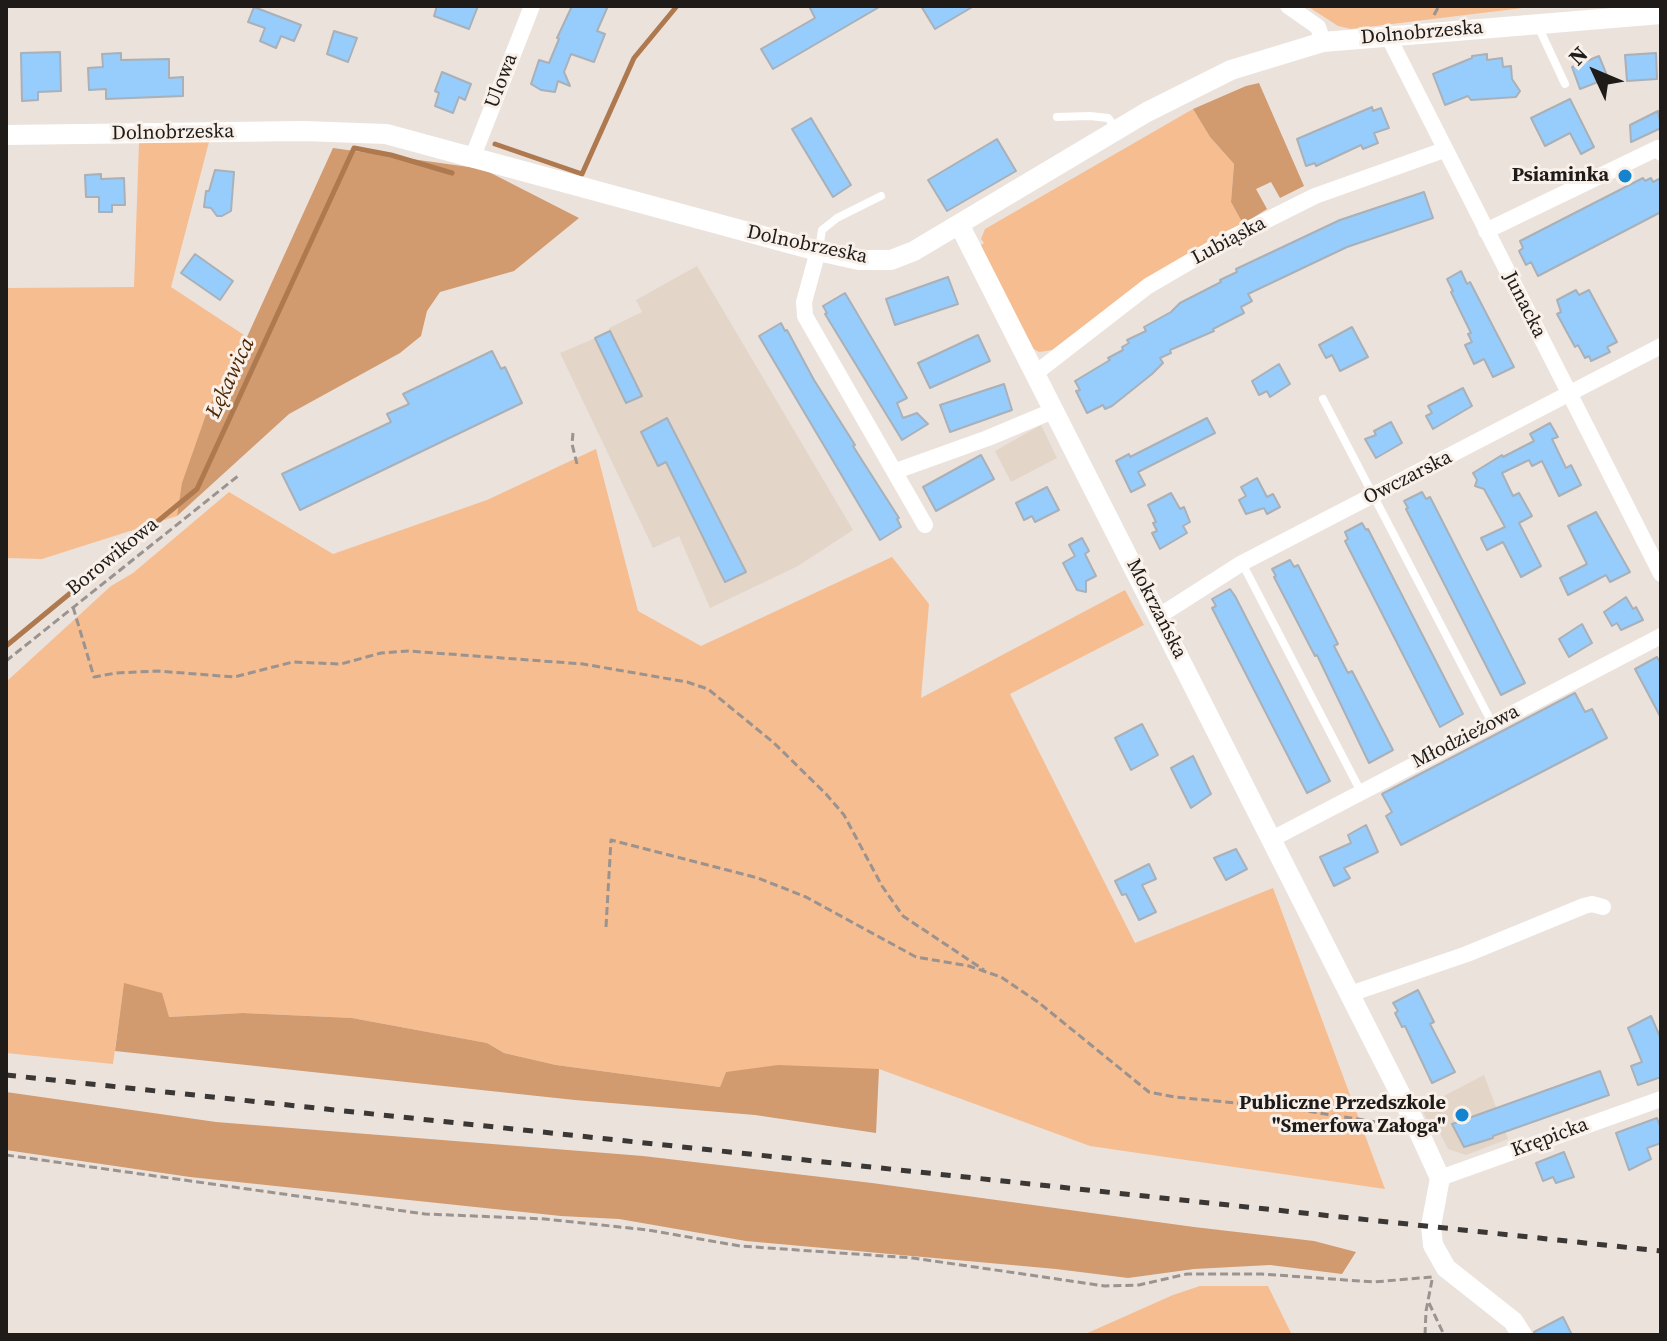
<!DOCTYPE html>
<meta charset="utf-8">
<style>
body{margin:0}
#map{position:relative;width:1667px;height:1341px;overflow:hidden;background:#ebe2dc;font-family:"Source Serif 4",serif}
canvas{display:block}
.frame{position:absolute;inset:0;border:8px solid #1e1b19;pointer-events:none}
.north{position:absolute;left:1555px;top:32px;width:80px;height:80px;-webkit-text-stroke:6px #f8f0e9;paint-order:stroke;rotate:314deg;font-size:22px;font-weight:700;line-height:32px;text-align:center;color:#1e1b19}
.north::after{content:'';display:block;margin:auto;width:28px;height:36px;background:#1e1b19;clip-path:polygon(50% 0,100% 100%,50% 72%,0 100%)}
</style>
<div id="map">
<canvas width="1667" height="1341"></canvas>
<div class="frame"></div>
<div class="north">N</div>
</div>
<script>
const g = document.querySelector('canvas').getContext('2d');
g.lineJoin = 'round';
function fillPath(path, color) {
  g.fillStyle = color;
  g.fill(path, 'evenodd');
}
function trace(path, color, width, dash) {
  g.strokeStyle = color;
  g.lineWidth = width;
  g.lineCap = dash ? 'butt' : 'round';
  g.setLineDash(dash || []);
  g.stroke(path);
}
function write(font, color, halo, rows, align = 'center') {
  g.font = font + ' "Source Serif 4",serif';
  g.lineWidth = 6;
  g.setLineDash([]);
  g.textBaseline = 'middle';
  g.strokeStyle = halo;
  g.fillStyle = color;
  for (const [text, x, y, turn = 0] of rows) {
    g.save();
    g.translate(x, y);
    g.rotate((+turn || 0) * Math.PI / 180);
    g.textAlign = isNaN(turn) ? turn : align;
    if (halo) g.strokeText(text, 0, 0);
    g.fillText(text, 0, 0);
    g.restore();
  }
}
const built = new Path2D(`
 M697 266 853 530 798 566 710 608 679 536 653 548 560 353 610 332 609 328 642 312 636 300Z
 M1041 425 1057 458 1011 482 995 451Z
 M1484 1075 1508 1139 1466 1155 1448 1149 1434 1122 1429 1124 1421 1108Z`);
const green = new Path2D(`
 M1307 6H1539L1351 29 1338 26Z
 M1193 109 1210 137 1234 164 1231 202 1243 224 1152 275 1052 350 1039 352 1032 348 978 247 984 243 981 239 985 229Z
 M139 142H209L171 287 247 337C214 397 189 448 177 516L42 559 6 558V288L134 287Z
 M596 449 638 611 701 646 892 557 929 604 921 698 1125 590 1144 625 1010 694 1135 943 1273 888 1385 1189 1090 1146 879 1069 726 1072 720 1087 556 1065 504 1053 487 1043 352 1018 243 1013 169 1017 124 984 113 1064 6 1053V682L111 586 133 573 229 492 333 554 487 500Z
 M1200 1286H1268L1292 1335H1083L1173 1295Z`);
const forest = new Path2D(`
 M1259 83 1304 186 1280 198 1271 182 1256 189 1267 209 1243 224 1231 202 1234 164 1210 137 1193 109 1246 86Z
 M333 148 483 169 579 218 514 271 440 292 427 311 421 336 400 353 289 414 177 516 182 483 208 409 247 337Z
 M124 983 162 993 169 1017 243 1013 352 1018 487 1043 504 1053 556 1065 720 1087 726 1072 778 1065 879 1069 876 1133 755 1115 575 1100 115 1051Z
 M6 1092 216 1122 643 1156 872 1183 1194 1227 1314 1241 1356 1252 1342 1274 1270 1265 1194 1269 1128 1278 1056 1269 746 1241 619 1219 561 1216 190 1177 6 1150Z`);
const stream = new Path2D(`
 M495 144 582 174 634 58 677 6
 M6 646 197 489 354 148 391 155 452 173`);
const building = new Path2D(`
 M437 6H478L469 29 434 16Z
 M572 6H608L597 31 605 34 594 62 571 54 564 72 570 86 558 81 555 92 541 90 531 84 539 60 549 63 559 39 557 38Z
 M809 6H881L773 69 761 49 815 18Z
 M921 6H974L935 29Z
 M254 7 301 25 294 41 281 36 276 48 260 41 265 28 248 22Z
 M334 31 357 38 348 62 327 54Z
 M60 52 61 91 38 92V100L22 101 21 53Z
 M121 53V60L169 59V78L183 77V96L106 99V89L89 90 88 68 103 67 102 54Z
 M1656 53 1657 79 1627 81 1625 55Z
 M1487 54V60L1502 58 1503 67 1511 66 1512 79 1520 91 1516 97 1471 100 1468 96 1445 105 1433 74 1472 58V56Z
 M1599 56 1608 78 1580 89 1572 67Z
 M442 72 471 84 465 100 459 97 453 113 435 106 439 93 435 91Z
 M1570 99 1594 147 1581 154 1570 133 1545 146 1531 118Z
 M1372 107 1373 111 1381 108 1389 128 1374 133 1378 143 1363 149 1361 145 1316 166 1315 163 1306 166 1297 139Z
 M1658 111 1661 128 1631 142 1630 125Z
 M811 118 851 185 833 197 792 129Z
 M997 139 1016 171 947 211 928 180Z
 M215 170 234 172 231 211 222 216H217L211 208 204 207 206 191H209Z
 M101 174V179L124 178 125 205H112V212H99V197H86L85 175Z
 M1643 178 1645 181 1651 178 1653 182 1661 178V212L1538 276 1531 262 1526 265 1519 251 1523 248 1520 241Z
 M1424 192 1433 218 1347 247 1248 294 1252 301 1241 307 1244 313 1213 329 1214 331 1170 350 1171 353 1160 358 1163 363 1152 374 1112 406 1105 409 1103 405 1087 413 1076 391 1080 390 1075 381 1110 360 1108 358 1123 350 1122 347 1129 343 1127 340 1146 331 1144 327 1171 312 1180 303 1221 282 1220 280 1237 272 1236 269 1340 220Z
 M195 254 233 281 220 300 181 273Z
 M1461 271 1467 284 1470 282 1514 367 1493 377 1484 359 1474 364 1465 345 1472 342 1468 334 1471 333 1451 292 1453 291 1447 279Z
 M948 277 958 304 895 325 886 299Z
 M1576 290 1579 295 1589 290 1617 342 1607 347 1610 352 1591 361 1589 356 1585 358 1578 345 1575 347 1557 314 1561 312 1557 300Z
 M845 293 907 398 897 403 903 418 917 413 928 424 902 440 825 314 827 313 823 306Z
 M781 323 785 331 787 330 814 380 855 445 853 446 858 454 899 518 897 519 901 527 880 540 759 336Z
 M1352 327 1368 357 1340 371 1332 355 1326 358 1319 345Z
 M610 331 642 396 626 403 595 338Z
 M978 335 990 361 930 388 918 363Z
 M492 351 501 369 505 367 522 403 300 510 282 474 391 422 387 414 409 404 403 394Z
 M1279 364 1290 384 1270 397 1267 391 1259 395 1252 381Z
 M1004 384 1012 410 950 432 940 405Z
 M1463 388 1472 406 1433 429 1426 416 1432 413 1428 406Z
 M667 418 746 572 725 582 666 462 658 466 641 432Z
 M1207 418 1215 433 1138 472 1145 485 1131 492 1116 461 1129 454 1130 457Z
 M1391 422 1402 443 1376 458 1365 439 1376 435 1374 431Z
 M1550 423 1558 437 1552 439 1566 468 1571 465 1581 485 1559 496 1542 461 1532 466 1529 460 1502 473 1513 496 1519 493 1532 516 1519 523 1541 566 1521 577 1503 542 1487 550 1481 538 1505 527 1484 489 1475 486 1477 480 1473 473 1502 455 1503 457 1534 441 1530 434Z
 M981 455 994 479 936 511 923 487Z
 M1257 478 1267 497 1273 494 1280 507 1267 514 1264 508 1246 514 1239 500 1246 496 1241 487Z
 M1047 487 1059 510 1035 522 1032 516 1024 520 1016 503Z
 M1422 492 1426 499 1430 497 1525 683 1501 695 1406 509 1408 508 1404 501Z
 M1171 493 1180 509 1184 507 1190 522 1183 526 1187 533 1160 549 1152 533 1157 531 1153 523 1156 522 1148 505Z
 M1596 512 1630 572 1610 582 1606 575 1568 595 1560 578 1587 564 1568 526Z
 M1362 523 1366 530 1368 529 1463 714 1440 727 1345 541 1348 539 1345 532Z
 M1082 538 1089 551 1085 554 1096 576 1086 581V592L1077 590 1063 563 1075 556 1069 545Z
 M1290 560 1294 567 1298 565 1338 644 1334 646 1348 673 1352 671 1393 750 1369 763 1317 655 1315 656 1274 577 1276 576 1272 569Z
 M1230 589 1235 596 1330 781 1307 793 1212 608 1216 606 1212 599Z
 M1626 597 1633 609 1636 607 1643 620 1621 630 1617 623 1612 626 1604 612Z
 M1582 624 1592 643 1569 657 1559 639Z
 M1657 657 1661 664V718L1635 669Z
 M1575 693 1585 712 1592 709 1607 738 1401 845 1386 816 1392 812 1382 794Z
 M1142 724 1158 755 1131 770 1115 738Z
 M1193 756 1211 794 1191 808 1171 768Z
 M1366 825 1378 852 1344 868 1350 878 1334 886 1320 857 1351 843 1348 835Z
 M1236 849 1247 869 1226 880 1214 858Z
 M1149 864 1156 879 1142 885 1156 912 1139 920 1126 894 1122 895 1115 881Z
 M1418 990 1434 1022 1430 1024 1455 1072 1432 1083 1405 1026 1402 1027 1395 1013 1398 1011 1393 1003Z
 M1651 1016 1661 1039V1077L1638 1085 1631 1066 1642 1062 1628 1028Z
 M1600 1071 1609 1095 1493 1136V1138L1464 1147 1452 1124Z
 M1657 1118 1661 1129V1143L1647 1148 1651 1159 1629 1170 1616 1133Z
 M1564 1152 1574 1177 1556 1183 1553 1177 1543 1181 1536 1163Z
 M1563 1317 1572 1335H1535L1534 1332Z`);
const path = new Path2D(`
 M1434 15 1439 6
 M573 433 572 444 577 464
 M73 607 94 677 116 673 158 671 234 677 293 662 341 664 381 653 408 651 583 664 687 682 708 689 774 743 826 794 844 815 882 886 903 916 984 970
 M6 661 238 476
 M606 927 611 840 758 878 806 897 916 957 969 966 1001 977 1038 1002 1149 1092 1175 1097 1288 1108 1395 1125
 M6 1155 425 1214 545 1219 648 1230 740 1246 913 1258 1105 1286 1139 1285 1187 1274H1262L1374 1282 1432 1277
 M1429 1303 1444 1335
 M1425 1335 1426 1311 1432 1280`);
const service = new Path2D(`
 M1537 24 1565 84
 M1057 117 1090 116 1108 118 1117 129
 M819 249 822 230 837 218 881 196
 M1323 399 1492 723
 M1242 563 1361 792`);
const minor = new Path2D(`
 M1288 6 1318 27 1323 42
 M1388 36 1661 574
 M473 156 532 6
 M1486 231 1658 148 1661 153
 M818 251 804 302 805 316 925 525
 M1037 372 1148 286 1227 240 1315 196 1444 150
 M896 471 988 438 1055 410
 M1159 616 1242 563 1661 346
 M1272 839 1661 636
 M1350 994 1467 954 1584 906 1592 904 1603 907
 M1440 1178 1661 1099`);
const tertiary = new Path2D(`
 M6 135 303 131 386 134 818 251 859 260H891L914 251 1147 112 1231 70 1323 42 1661 14
 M960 226 1413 1119 1440 1178 1431 1226 1433 1245 1446 1268 1513 1321 1522 1335`);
const rail = new Path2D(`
 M6 1075 1661 1251`);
const markers = [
 [1625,176,8,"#1584ce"],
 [1462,1115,8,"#1584ce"]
];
const streetNames = [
 ["Dolnobrzeska",1422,33,-5],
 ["Ulowa",502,81,-69],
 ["Dolnobrzeska",173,133,-1],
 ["Lubiąska",1229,241,-28],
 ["Dolnobrzeska",807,245,12],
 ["Junacka",1524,305,63],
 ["Owczarska",1408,478,-27],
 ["Borowikowa",113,557,-39],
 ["Mokrzańska",1156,609,63],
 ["Młodzieżowa",1466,737,-27],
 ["Krępicka",1550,1138,-20]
];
const poiNames = [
 ["Psiaminka",1609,176],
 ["Publiczne Przedszkole",1446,1104],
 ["\"Smerfowa Załoga\"",1446,1127]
];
const waterNames = [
 ["Łękawica",231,378,-65]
];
fillPath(built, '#e4d5c9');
fillPath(green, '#f6bd91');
fillPath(forest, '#d19a6f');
trace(stream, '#ae794f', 5);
fillPath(building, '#96cdfc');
trace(building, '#a9b0b7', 2);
trace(path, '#9a938f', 3, [8, 4]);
trace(service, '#fff', 8);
trace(minor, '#fff', 16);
trace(tertiary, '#fff', 20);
trace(rail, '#3b3735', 5, [10, 10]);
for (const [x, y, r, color] of markers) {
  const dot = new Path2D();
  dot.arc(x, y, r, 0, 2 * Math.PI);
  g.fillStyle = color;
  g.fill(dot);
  trace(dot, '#f8f0e9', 3);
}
write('20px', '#1e1b19', '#f8f0e9', streetNames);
write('bold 20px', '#1e1b19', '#f8f0e9', poiNames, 'right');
write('italic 22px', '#4b2704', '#f8f0e9', waterNames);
</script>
